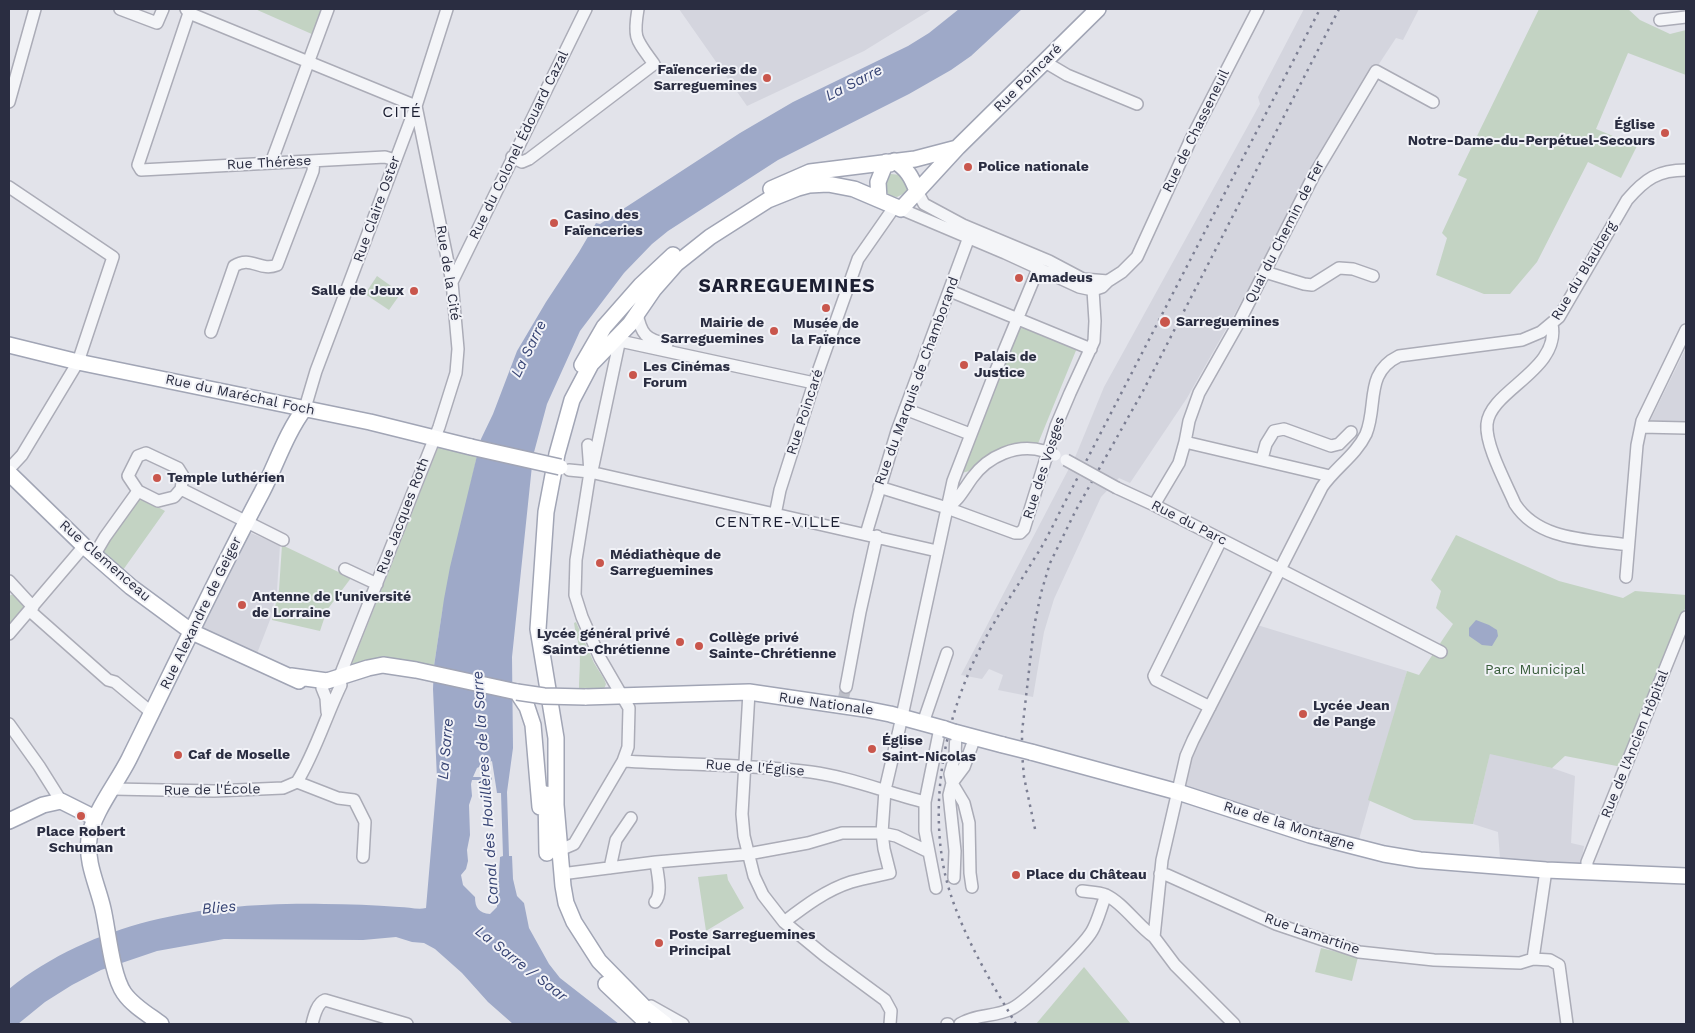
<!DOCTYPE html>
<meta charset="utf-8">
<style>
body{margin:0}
#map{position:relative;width:1695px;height:1033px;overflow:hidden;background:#e2e3ea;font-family:"Work Sans",sans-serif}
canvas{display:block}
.frame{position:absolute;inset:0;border:10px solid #2a2d41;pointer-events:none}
</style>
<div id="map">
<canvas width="1695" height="1033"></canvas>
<div class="frame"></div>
</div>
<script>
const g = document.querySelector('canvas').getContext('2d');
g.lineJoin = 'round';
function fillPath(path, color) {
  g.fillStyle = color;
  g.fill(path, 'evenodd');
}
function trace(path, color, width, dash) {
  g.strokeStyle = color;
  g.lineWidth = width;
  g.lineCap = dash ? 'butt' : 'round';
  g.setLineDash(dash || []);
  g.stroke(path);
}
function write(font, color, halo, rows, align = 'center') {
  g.font = font + ' "Work Sans",sans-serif';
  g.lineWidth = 4;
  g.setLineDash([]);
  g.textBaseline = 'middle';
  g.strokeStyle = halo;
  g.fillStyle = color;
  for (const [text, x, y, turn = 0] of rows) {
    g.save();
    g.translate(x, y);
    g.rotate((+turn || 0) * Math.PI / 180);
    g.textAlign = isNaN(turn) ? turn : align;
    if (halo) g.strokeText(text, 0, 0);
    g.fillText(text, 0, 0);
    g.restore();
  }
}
const built = new Path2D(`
 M679 9H932L864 51 747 106Z
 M1304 9H1419L1403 40 1396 38 1375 70 1286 223 1187 398 1130 483 1119 478 1101 497 1054 599 1044 632 1033 697 998 690 1003 675 989 669 982 679 961 675 1076 455 1104 387 1260 104 1258 97Z
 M1686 348V421H1650Z
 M246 531 280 545 277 590 270 620 256 656 199 628Z
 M1254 624 1407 671 1358 843 1182 789 1190 757Z
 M1490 753 1552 768 1575 776 1571 843 1584 846 1581 864 1500 858 1498 832 1473 824Z`);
const green = new Path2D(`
 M255 9H324L314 35Z
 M1539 9H1628L1640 20 1670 34 1686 30V75L1628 53 1596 129 1637 146 1621 178 1588 162 1537 262 1510 294H1484L1436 275 1447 238 1442 233 1467 179 1458 175Z
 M891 174 901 175 908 185 907 192 897 197 889 196 884 186 887 175Z
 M377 276 401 293 389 310 365 294Z
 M1021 321 1077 348 1037 446C1030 445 1023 443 1017 444 994 446 981 472 960 473Z
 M441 440 479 447 442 613 434 666 396 659 372 662 350 669Z
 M140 497 165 511 123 570 103 551Z
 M1456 535 1559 581 1623 598 1635 591 1686 595V606L1622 767 1565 756 1552 768 1490 754 1473 824 1414 820 1368 800 1407 671 1419 675 1453 624 1436 608 1441 591 1431 580Z
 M282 545 351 578 327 610 320 631 272 620 279 590Z
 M15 593 26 605 9 624V596Z
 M576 622 594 663 604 679 606 684 604 689H579C579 675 581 661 579 647 578 639 575 632 574 623Z
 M727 874 728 880 744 908 706 931 698 877Z
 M1321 948 1358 957 1352 981 1315 972Z
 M1084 967 1131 1024H1036Z`);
const water = new Path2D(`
 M959 9H1022L971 56 951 70 909 94 778 160 668 231 652 244 624 273 580 331 547 404 533 456 512 657 513 748 507 792 509 856H512L513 879 517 896 524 903 529 928 549 964 560 978 619 1024H513L488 1002 462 973 435 949 424 943 412 942 396 937 363 940 224 939 157 951 101 970 72 985 45 1002 18 1024H9V989C98 918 213 902 324 904 349 904 374 905 399 907 408 907 418 910 426 908L437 779 433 689 434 666 444 599 450 567 481 439 493 414 517 351 546 302 579 252 596 223 600 224 740 133 793 102 908 46 929 33ZM492 761 497 793H501L503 856 500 857 497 907 490 914C479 913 475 908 475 897L463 885 461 875 466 869 468 861 467 850 470 835 469 805 472 796 471 784 472 780H492V777H473L477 768Z
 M1476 620 1489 625 1497 630 1498 636 1492 646 1482 645 1469 636V628Z`);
const minorTunnel = new Path2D(`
 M843 700 846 687`);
const minor = new Path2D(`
 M120 9 157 23 163 9
 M186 9 189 13 416 106
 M189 13 138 165 141 170 385 157 395 160
 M1660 20 1686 17
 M1045 62 1067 75 1137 104
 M9 102 35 9
 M512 157 522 162 529 159 654 64C636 39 633 39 638 9
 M271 163 328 9
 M9 187 113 257 78 362 22 455 9 469
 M917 191 924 204 963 225 1049 261 1083 279 1108 281
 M901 209 1005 253 1079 287 1093 290 1102 287 1108 281 1122 272 1137 257 1191 139 1258 9
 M1265 272 1304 284 1312 285 1339 268 1353 269 1373 276
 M452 282 586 9
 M950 291 1091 349
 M637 313C641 334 646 340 667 344
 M1552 324C1561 370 1490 390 1487 424 1485 445 1506 483 1515 504 1539 541 1588 539 1628 545
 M211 332 234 266C251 255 260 272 277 265L313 171 314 161
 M620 341 814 383
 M305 408 316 371 416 106 447 9
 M905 409 970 434
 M1641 427 1686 428
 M1185 442 1330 476
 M146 453 178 468 183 476 181 489 174 497 158 501 138 491 128 476 138 456Z
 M1262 459 1266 444 1274 431 1284 429 1331 446 1339 444 1351 432
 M593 466 621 334
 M569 470 590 472 937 551
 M879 487 947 508 1015 533H1020L1024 529 1056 426 1070 393 1094 341 1095 321 1093 290
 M1117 488 1154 505 1441 652
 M181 489 283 540
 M1154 505 1179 463 1185 442 1189 421 1199 393 1238 324 1314 175 1376 71 1433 102
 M947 508C958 501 964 489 972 478 988 456 1017 443 1044 451
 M775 515 780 490 814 383 858 259 895 206
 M866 534 897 431 972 229
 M95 554 105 537 138 491
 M345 569 377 584
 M1626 577 1637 445 1642 421 1686 330
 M9 581 33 607
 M30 611 108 680 115 682 152 713
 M9 634 84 546
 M339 678 439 427 456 373 458 349 452 282 416 106
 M846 687 860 612 877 536
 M322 688 326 698 327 712
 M749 692 742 814 744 836 754 876 763 895 784 922 824 955 885 1000 891 1011 890 1024
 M1210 707 1156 680 1154 676 1221 540
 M923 723 947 653
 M9 724 39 766 61 801
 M956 732 955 756 950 774 952 783 964 803 969 823 970 873 972 887
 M623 761C685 765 749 764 811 772 850 777 887 793 925 802
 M297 782 338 798 354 800 365 822 363 857
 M297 782C315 753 326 716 341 685
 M113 789 214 791 283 788 297 782
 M553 848 560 850 574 844 623 761 628 747 629 708 600 658 582 617 575 595 576 560 590 472 588 445
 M610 868 616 840 631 818
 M1546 870 1533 959 1550 960 1559 965 1567 1024
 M1587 872V862L1686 617
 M561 874 656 862 748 854 808 843 842 833H882L896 836 929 852
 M1160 874 1167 875 1276 924 1359 952 1434 960 1520 963 1533 959
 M954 878 955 851 949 795 952 783 964 767 975 737
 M936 888 925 831V802L940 728
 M1082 891C1089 892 1099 892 1106 895 1123 903 1138 926 1154 937
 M655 902C663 893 657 873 656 862
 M784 922C805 906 826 890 851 882 864 878 877 876 890 873L884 849 882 833 885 790 899 730 953 481 994 375 1038 269
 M651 1006 683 1024
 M312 1024C314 1016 317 1003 325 1000L407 1024
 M947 1024H948
 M960 1024C976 1014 995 1017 1011 1009 1025 1003 1084 945 1092 931 1098 921 1101 907 1106 895
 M1234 1024 1175 965 1154 937 1162 860 1186 756 1193 740 1322 487C1335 468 1356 455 1366 434 1378 405 1364 373 1399 356L1522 340 1541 332 1559 317 1627 200C1645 179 1658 170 1686 170`);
const major = new Path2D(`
 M890 164 894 161C907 168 912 178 917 191
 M771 189 810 172 915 159 957 148
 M879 199 878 182 886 162
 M9 345 78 362 370 422 471 447
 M582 365 604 327 641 285 673 255
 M9 473 84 546 131 587 192 632 299 681
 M291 676 327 681 368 668 383 665 416 670 517 692 527 707 533 725 540 807
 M585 697 749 692 865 709 890 714 945 729
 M954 732 1003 745
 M1031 752 1178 792 1310 835 1384 854 1420 860 1546 870 1686 876
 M546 794 547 853
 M9 821 43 805 61 801 95 818
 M606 984 642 1018
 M161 1024C149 1015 133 1006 124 993 112 976 108 931 103 909 98 886 86 864 89 839 92 814 117 783 129 759 173 670 215 580 262 492 276 465 286 433 305 408
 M665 1024 647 1010 599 961 574 922 566 903 563 886 556 805V738L538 629 546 512 557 454 572 400 591 364 630 324 654 289 676 264 710 237 768 200 798 188 809 185 828 184 854 189 901 209 958 147 1098 9`);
const rail = new Path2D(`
 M1035 829 1024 777 1022 753V732L1034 627 1041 593 1050 563 1076 510 1143 391 1339 9
 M1016 1024C989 979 957 926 945 874 928 796 947 709 985 639 1000 611 1018 586 1034 559 1046 541 1055 521 1065 502L1320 9`);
const minorBridge = new Path2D(`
 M1044 451 1055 455
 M1066 460 1117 488`);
const majorBridge = new Path2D(`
 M471 447 560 467
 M517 692 544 696 585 697
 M945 729 954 732
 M1003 745 1031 752`);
const markers = [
 [767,78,5,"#c9564c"],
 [1665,133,5,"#c9564c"],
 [968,167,5,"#c9564c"],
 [554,223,5,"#c9564c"],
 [1019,278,5,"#c9564c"],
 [414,291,5,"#c9564c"],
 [826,308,5,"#c9564c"],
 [1165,322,6,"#c9564c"],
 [774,331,5,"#c9564c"],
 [964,365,5,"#c9564c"],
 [633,375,5,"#c9564c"],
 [157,478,5,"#c9564c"],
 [600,563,5,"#c9564c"],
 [242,605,5,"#c9564c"],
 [680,642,5,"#c9564c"],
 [699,646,5,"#c9564c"],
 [1303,714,5,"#c9564c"],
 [872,749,5,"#c9564c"],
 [178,755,5,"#c9564c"],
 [81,816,5,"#c9564c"],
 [1016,875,5,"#c9564c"],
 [659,943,5,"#c9564c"]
];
const poiNames = [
 ["Faïenceries de",757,70,"right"],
 ["Sarreguemines",757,86,"right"],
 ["Église",1655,125,"right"],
 ["Notre-Dame-du-Perpétuel-Secours",1655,141,"right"],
 ["Police nationale",978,167],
 ["Casino des",564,215],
 ["Faïenceries",564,231],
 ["Amadeus",1029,278],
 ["Salle de Jeux",404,291,"right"],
 ["Sarreguemines",1176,322],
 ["Mairie de",764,323,"right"],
 ["Sarreguemines",764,339,"right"],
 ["Musée de",826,324,"center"],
 ["la Faïence",826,340,"center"],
 ["Palais de",974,357],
 ["Justice",974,373],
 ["Les Cinémas",643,367],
 ["Forum",643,383],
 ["Temple luthérien",167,478],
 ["Médiathèque de",610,555],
 ["Sarreguemines",610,571],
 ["Antenne de l'université",252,597],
 ["de Lorraine",252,613],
 ["Lycée général privé",670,634,"right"],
 ["Sainte-Chrétienne",670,650,"right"],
 ["Collège privé",709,638],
 ["Sainte-Chrétienne",709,654],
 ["Lycée Jean",1313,706],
 ["de Pange",1313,722],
 ["Église",882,741],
 ["Saint-Nicolas",882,757],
 ["Caf de Moselle",188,755],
 ["Place Robert",81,832,"center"],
 ["Schuman",81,848,"center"],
 ["Place du Château",1026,875],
 ["Poste Sarreguemines",669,935],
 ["Principal",669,951]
];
const streetNames = [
 ["Rue Poincaré",1028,78,-45],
 ["Rue de Chasseneuil",1196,131,-64],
 ["Rue du Colonel Édouard Cazal",519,145,-64],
 ["Rue Thérèse",269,163,-3],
 ["Rue Claire Oster",377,209,-70],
 ["Quai du Chemin de Fer",1285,232,-63],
 ["Rue du Blauberg",1584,271,-59],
 ["Rue de la Cité",448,273,81],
 ["Rue du Marquis de Chamborand",917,381,-70],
 ["Rue du Maréchal Foch",240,395,12],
 ["Rue Poincaré",805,412,-72],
 ["Rue des Vosges",1044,468,-72],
 ["Rue Jacques Roth",403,516,-69],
 ["Rue du Parc",1189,523,27],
 ["Rue Clemenceau",105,561,41],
 ["Rue Alexandre de Geiger",201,613,-64],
 ["Rue Nationale",826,704,8],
 ["Rue de l'Ancien Hôpital",1635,744,-68],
 ["Rue de l'Église",755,768,4],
 ["Rue de l'École",212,790,-1],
 ["Rue de la Montagne",1289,826,17],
 ["Rue Lamartine",1312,934,19]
];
const parkNames = [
 ["Parc Municipal",1535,670]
];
const waterNames = [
 ["La Sarre",854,83,-27],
 ["La Sarre",529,349,-64],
 ["La Sarre",446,749,-85],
 ["Canal des Houillères de la Sarre",486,788,-94],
 ["Blies",219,908,-5],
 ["La Sarre / Saar",521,964,38]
];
const quarterNames = [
 ["CITÉ",402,112],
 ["CENTRE-VILLE",778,522]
];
const districtNames = [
 ["SARREGUEMINES",787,286]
];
fillPath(built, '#d4d5de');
fillPath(green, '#c3d3c3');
fillPath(water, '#9ea9c8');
trace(minorTunnel, '#bdbfc8', 11, [11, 5.5]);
trace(minor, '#abacb7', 14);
trace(major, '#a1a5b5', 18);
trace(minor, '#f4f5f8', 11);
trace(major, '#fff', 15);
trace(rail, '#7c7f93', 2.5, [2.5, 5]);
trace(minorBridge, '#abacb7', 14, []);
trace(majorBridge, '#a1a5b5', 18, []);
trace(minorBridge, '#f4f5f8', 11);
trace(majorBridge, '#fff', 15);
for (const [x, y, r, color] of markers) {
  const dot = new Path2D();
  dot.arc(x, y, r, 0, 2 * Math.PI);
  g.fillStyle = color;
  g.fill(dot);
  trace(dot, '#f1f2f7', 2);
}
write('bold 14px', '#2a2d41', '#f1f2f7', poiNames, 'left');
write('14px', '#2a2d41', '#f1f2f7', streetNames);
write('14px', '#385c3a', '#f1f2f7', parkNames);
write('italic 15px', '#364373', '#f1f2f7', waterNames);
g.letterSpacing = '1px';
write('16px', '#1c1f32', '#f1f2f7', quarterNames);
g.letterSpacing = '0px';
g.letterSpacing = '1px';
write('bold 19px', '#1c1f32', '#f1f2f7', districtNames);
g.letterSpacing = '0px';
</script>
